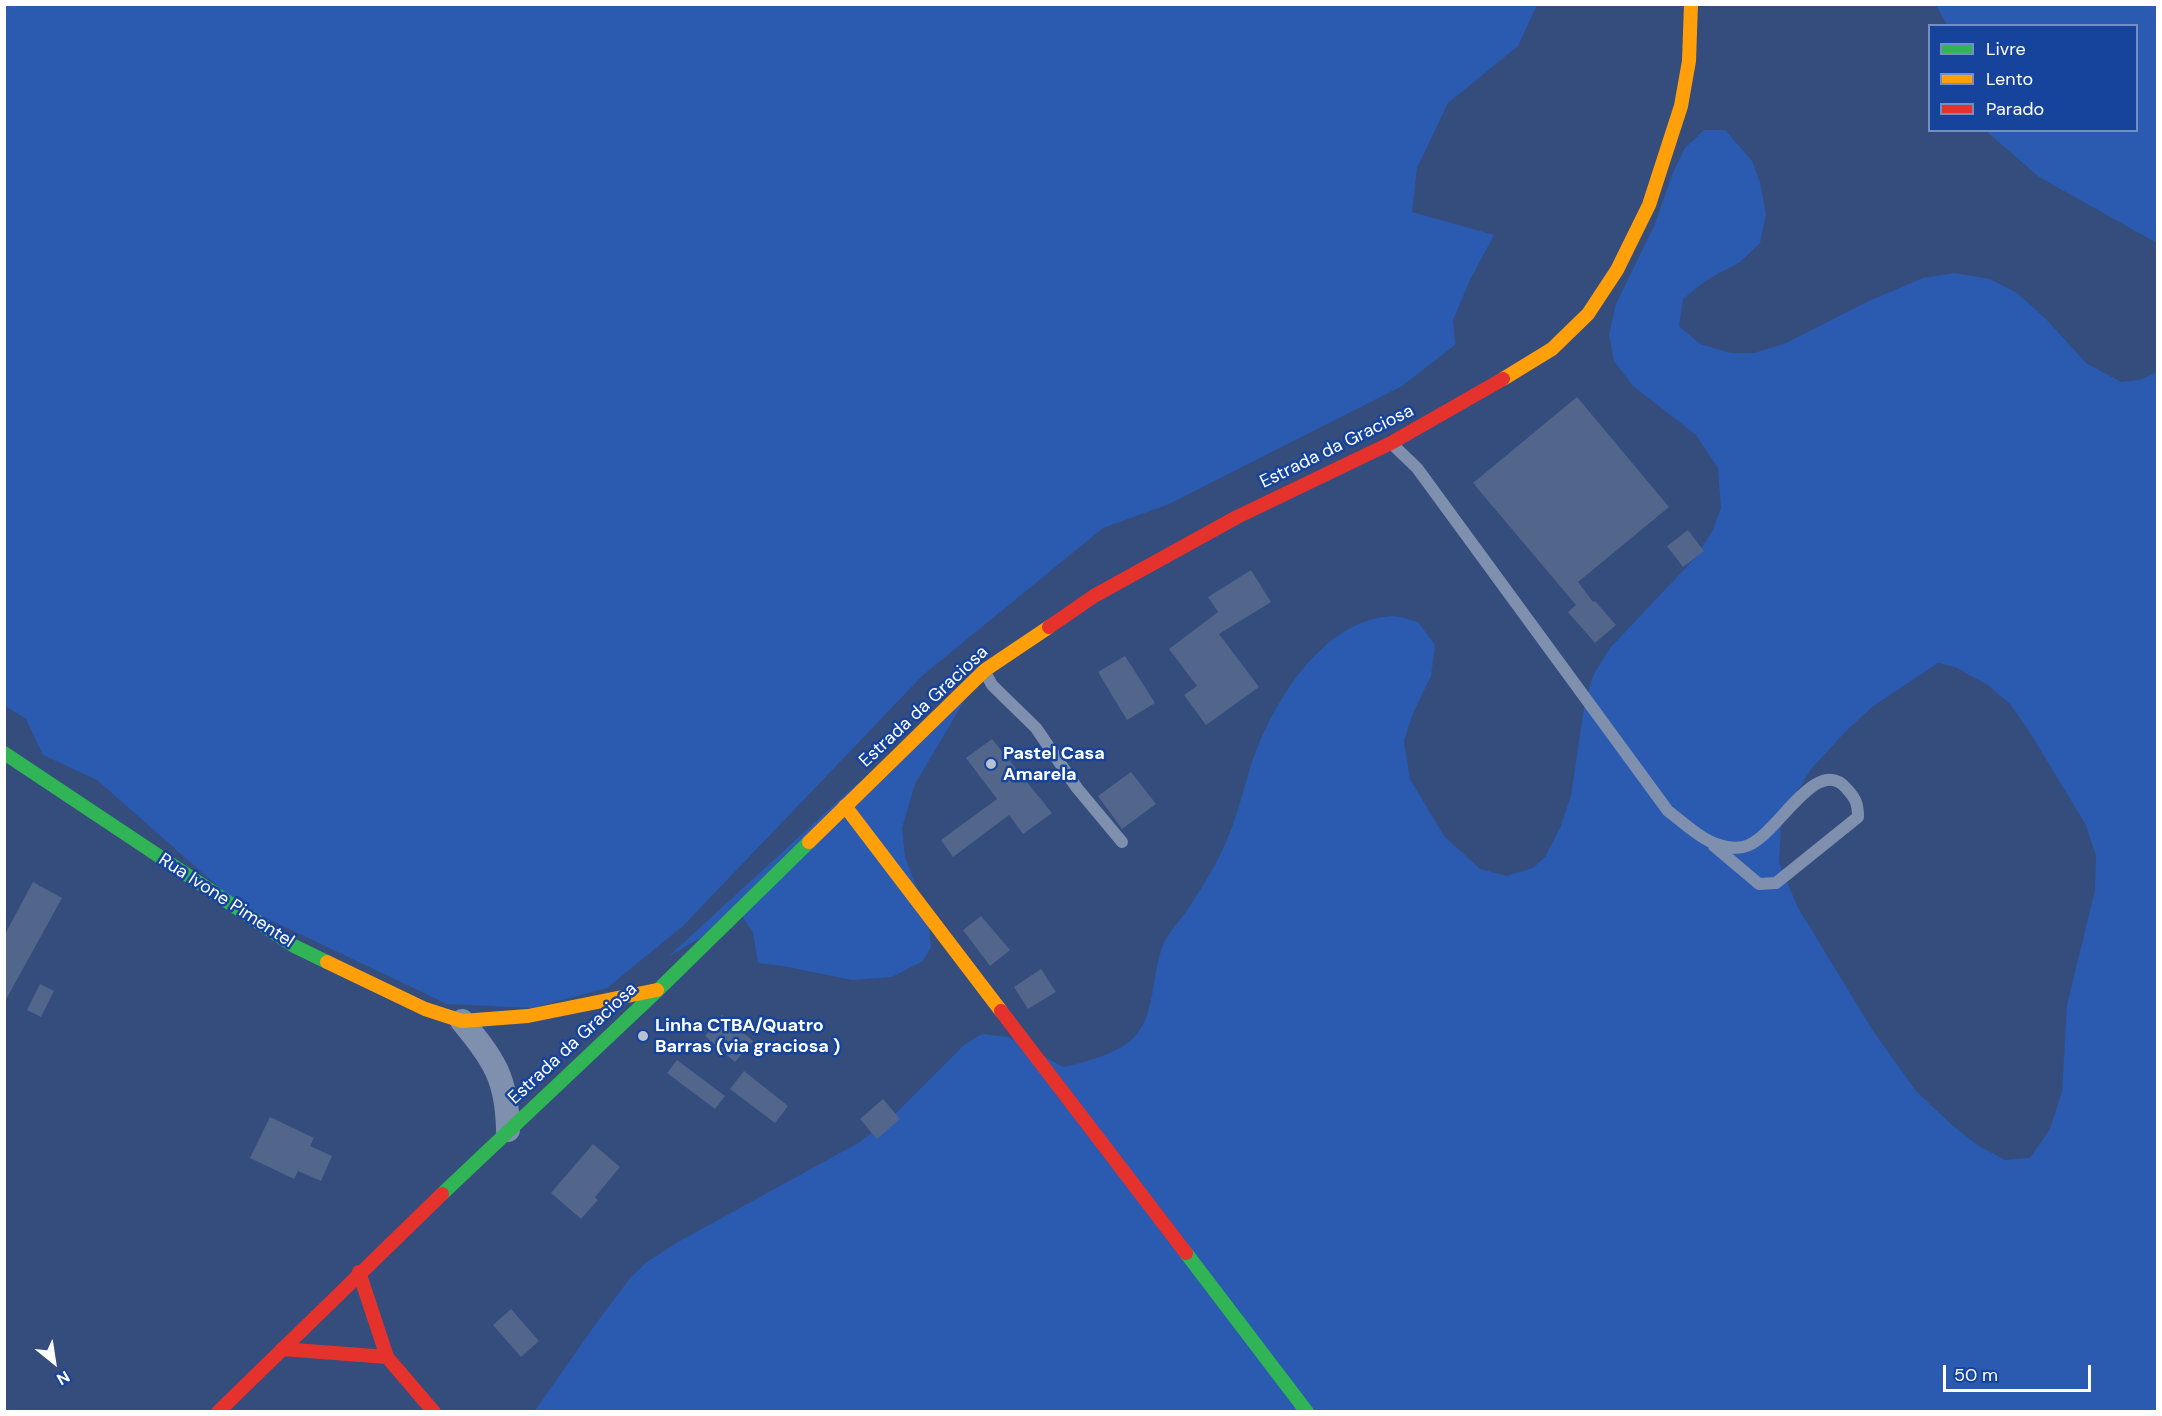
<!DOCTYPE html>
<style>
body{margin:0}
#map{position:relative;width:2162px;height:1416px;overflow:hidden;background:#344d7d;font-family:"DM Sans",sans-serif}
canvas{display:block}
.frame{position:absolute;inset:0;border:6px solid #fff;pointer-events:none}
.legend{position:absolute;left:1928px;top:24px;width:210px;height:108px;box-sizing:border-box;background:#16439b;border:2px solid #738ec3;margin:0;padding:8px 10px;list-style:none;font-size:18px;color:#fff}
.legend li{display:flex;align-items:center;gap:12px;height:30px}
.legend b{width:30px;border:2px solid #738ec3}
.north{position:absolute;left:24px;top:1332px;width:60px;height:60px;-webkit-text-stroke:4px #16439b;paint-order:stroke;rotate:150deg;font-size:16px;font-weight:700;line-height:24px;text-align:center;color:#fff}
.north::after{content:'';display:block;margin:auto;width:21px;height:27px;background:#fff;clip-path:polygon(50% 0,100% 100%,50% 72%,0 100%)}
.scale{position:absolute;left:1943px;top:1365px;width:148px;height:27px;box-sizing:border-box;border:3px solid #fff;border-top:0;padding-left:8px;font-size:18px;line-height:21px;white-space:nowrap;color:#fff;-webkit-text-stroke:4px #16439b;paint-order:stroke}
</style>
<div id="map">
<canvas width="2162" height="1416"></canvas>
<div class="frame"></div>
<ul class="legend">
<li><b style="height:8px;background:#30b455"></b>Livre</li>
<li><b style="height:8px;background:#ff9f0a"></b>Lento</li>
<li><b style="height:8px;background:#e5322d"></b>Parado</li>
</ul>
<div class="north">N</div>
<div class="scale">50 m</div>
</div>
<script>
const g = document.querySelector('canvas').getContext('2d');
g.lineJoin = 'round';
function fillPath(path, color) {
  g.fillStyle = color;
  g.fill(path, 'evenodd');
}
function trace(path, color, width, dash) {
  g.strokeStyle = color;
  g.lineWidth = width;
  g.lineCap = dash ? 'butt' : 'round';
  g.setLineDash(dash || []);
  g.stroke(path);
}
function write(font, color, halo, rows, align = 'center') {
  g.font = font + ' "DM Sans",sans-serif';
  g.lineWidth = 5;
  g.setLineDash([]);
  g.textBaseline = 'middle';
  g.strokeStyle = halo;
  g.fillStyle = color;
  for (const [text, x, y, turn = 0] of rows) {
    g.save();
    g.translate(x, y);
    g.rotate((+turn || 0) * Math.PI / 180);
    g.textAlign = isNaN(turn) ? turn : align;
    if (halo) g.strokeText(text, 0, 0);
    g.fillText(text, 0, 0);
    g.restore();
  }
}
const green = new Path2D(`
 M5 5H1537L1518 46 1448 103 1417 168 1412 212 1494 235 1470 280 1453 320 1455 345 1402 386 1169 504 1103 528 923 675 683 926 607 988 532 1008 447 1004 239 905 97 780 43 755 26 719 5 706Z
 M1936 5H2157V243L2039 177 1986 131 2136 130V26L1947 25Z
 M1704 130H1725L1752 161 1760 182 1766 214 1760 243 1740 262 1705 281 1683 299 1679 326 1700 344 1731 353H1754L1784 344 1869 301 1923 278 1954 273 1990 279 2017 293 2046 319 2086 363 2121 382 2140 380 2157 372V1411L534 1412 595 1325 631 1277 647 1262 678 1242 860 1142 893 1116 964 1045 982 1034 1008 1037 1063 1067C1086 1062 1122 1053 1137 1034 1156 1010 1152 969 1164 943 1170 931 1180 920 1188 909 1202 887 1216 866 1226 842 1239 813 1245 780 1256 751 1279 694 1324 621 1391 616 1400 616 1410 620 1418 622L1435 645 1431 676 1413 713 1404 741 1410 779 1444 836 1480 869 1507 876 1533 868 1545 857 1560 828 1571 796 1585 701 1594 674 1610 648 1695 558 1713 530 1721 508 1718 468 1696 435 1633 386 1614 361 1609 335 1616 304 1654 226 1674 170 1685 148ZM1938 663 1955 667 1988 685 2010 704 2029 731 2086 825 2096 856 2095 890 2067 1005 2062 1092 2050 1129 2030 1158 2005 1160 1979 1146 1953 1126 1916 1091 1873 1031 1797 906 1779 862 1781 825 1794 797 1811 769 1846 731 1872 707Z
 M966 698 915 784 902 828 905 857 928 918 931 947 923 961 892 977 852 980 783 966 758 963 753 932 741 915 669 956 850 790Z`);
const building = new Path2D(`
 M1577 397 1669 507 1578 582 1593 602 1595 601 1616 625 1595 643 1568 612 1576 605 1473 483Z
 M1688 530 1704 551 1683 567 1667 546Z
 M1251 570 1271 602 1219 634 1259 687 1206 725 1184 695 1197 686 1169 649 1218 612 1208 597Z
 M1125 656 1155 703 1127 720 1098 672Z
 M992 739 1052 813 1023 834 1009 815 953 857 941 840 997 799 966 758Z
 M1131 772 1156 804 1122 829 1098 796Z
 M33 882 62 898 4 1003V936Z
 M981 916 1010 950 990 966 963 930Z
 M1041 969 1056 992 1028 1009 1014 987Z
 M40 984 54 991 41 1017 27 1010Z
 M722 1015 753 1041 735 1062 705 1036Z
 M677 1060 725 1096 715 1109 667 1073Z
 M744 1071 788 1106 775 1123 730 1089Z
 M883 1099 900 1119 877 1139 860 1119Z
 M270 1117 314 1138 310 1146 332 1156 321 1181 298 1171 294 1179 250 1158Z
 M593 1144 620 1167 595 1197 598 1200 581 1219 551 1193Z
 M511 1309 539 1341 521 1357 493 1325Z`);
const lane = new Path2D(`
 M1392 444 1417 468 1668 811C1691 828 1712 852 1743 847 1775 842 1815 751 1847 789 1856 799 1858 804 1858 817L1776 883 1759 884 1714 846
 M985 672 992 685 1036 728 1077 788 1122 842`);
const street = new Path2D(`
 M462 1021C494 1060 507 1078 508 1130`);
const fast = new Path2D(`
 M4 753 294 946 327 962
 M442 1194 658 990 809 842
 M1186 1253 1307 1412`);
const slow = new Path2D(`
 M1503 379 1552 349 1588 314 1617 270 1649 205 1681 106 1689 61 1691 4
 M845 806 1001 1011
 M809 842 985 670 1049 627
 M327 962 425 1009 462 1021 528 1016 657 990`);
const jam = new Path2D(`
 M1049 627 1094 596 1237 517 1391 443 1503 379
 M1001 1011 1186 1253
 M359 1272 387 1357 434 1412
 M282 1349 387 1357
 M218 1412 442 1194`);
const markers = [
 [991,764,6,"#b8c1d2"],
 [643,1036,6,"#b8c1d2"]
];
const streetNames = [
 ["Estrada da Graciosa",1337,447,-26],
 ["Estrada da Graciosa",924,707,-43],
 ["Rua Ivone Pimentel",226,901,33],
 ["Estrada da Graciosa",573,1044,-43]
];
const poiNames = [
 ["Pastel Casa",1003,754],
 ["Amarela",1003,775],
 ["Linha CTBA/Quatro",655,1026],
 ["Barras (via graciosa )",655,1047]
];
fillPath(green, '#2b5ab1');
fillPath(building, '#52658b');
trace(lane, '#7f8fae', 12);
trace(street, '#7f8fae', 24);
trace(fast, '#30b455', 14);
trace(slow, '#ff9f0a', 14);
trace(jam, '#e5322d', 14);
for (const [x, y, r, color] of markers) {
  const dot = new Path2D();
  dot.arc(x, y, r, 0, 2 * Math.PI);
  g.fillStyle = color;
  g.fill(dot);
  trace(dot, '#16439b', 2);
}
write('18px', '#fff', '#16439b', streetNames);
write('bold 18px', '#fff', '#16439b', poiNames, 'left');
</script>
